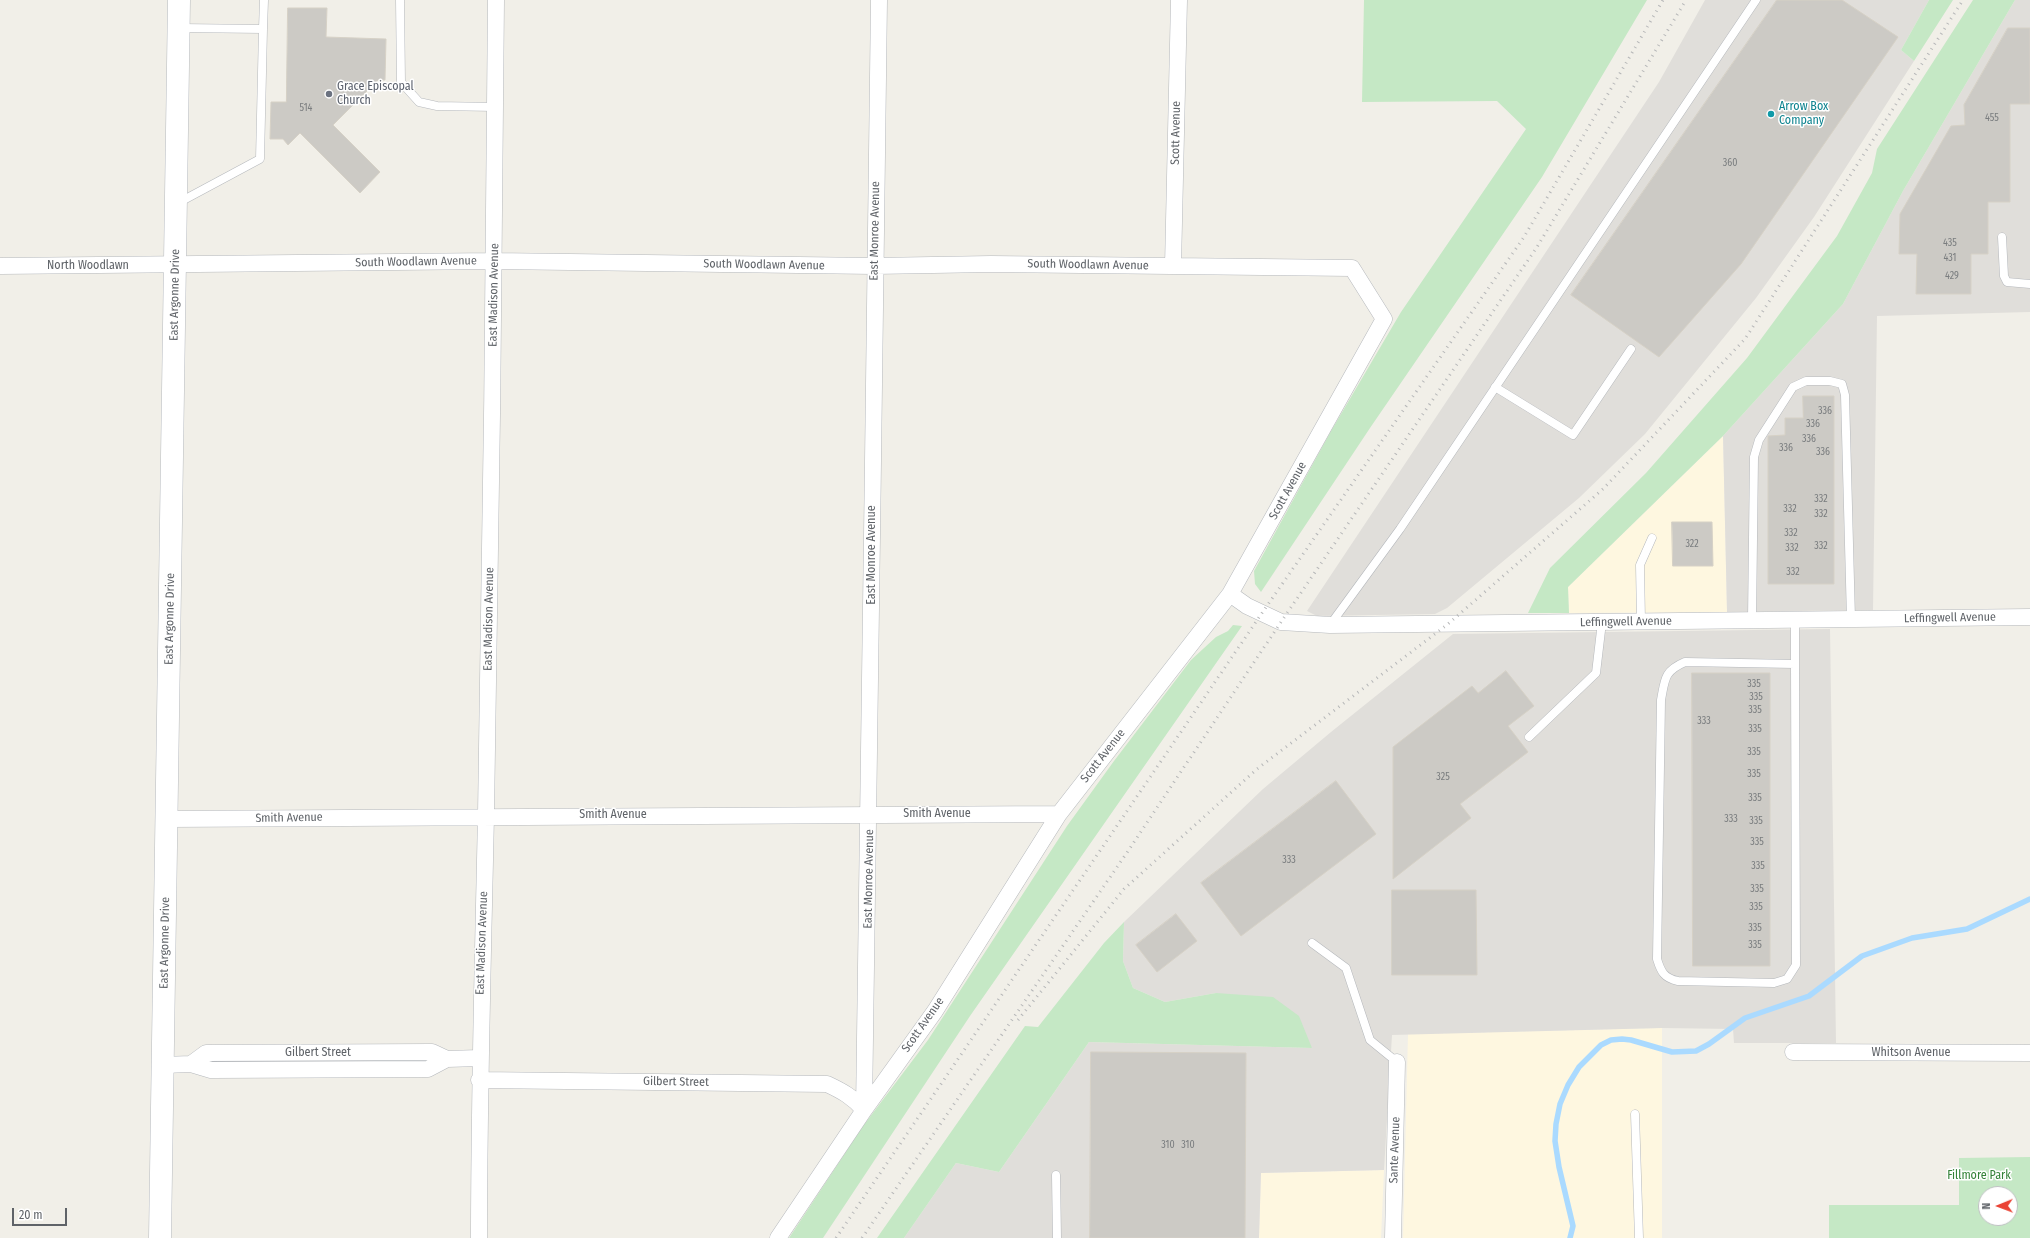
<!DOCTYPE html>
<style>
body{margin:0}
#map{position:relative;width:2030px;height:1238px;overflow:hidden;background:#f1efe8;font-family:"Fira Sans Condensed",sans-serif}
canvas{display:block}
.north{position:absolute;left:1978px;top:1186px;width:40px;height:40px;box-sizing:border-box;background:#fff;border:1px solid #bfc1c3;border-radius:50%;rotate:269deg;font-size:11px;font-weight:700;line-height:16px;text-align:center;color:#5f6368}
.north::after{content:'';display:block;margin:auto;width:14px;height:18px;background:#ea4335;clip-path:polygon(50% 0,100% 100%,50% 72%,0 100%)}
.scale{position:absolute;left:12px;top:1208px;width:55px;height:18px;box-sizing:border-box;border:2px solid #5f6368;border-top:0;padding-left:5px;font-size:12px;line-height:14px;white-space:nowrap;color:#5f6368;-webkit-text-stroke:3px #fff;paint-order:stroke}
</style>
<div id="map">
<canvas width="2030" height="1238"></canvas>
<div class="north">N</div>
<div class="scale">20 m</div>
</div>
<script>
const g = document.querySelector('canvas').getContext('2d');
g.lineJoin = 'round';
function fillPath(path, color) {
  g.fillStyle = color;
  g.fill(path, 'evenodd');
}
function trace(path, color, width, dash) {
  g.strokeStyle = color;
  g.lineWidth = width;
  g.lineCap = dash ? 'butt' : 'round';
  g.setLineDash(dash || []);
  g.stroke(path);
}
function write(font, color, halo, rows, align = 'center') {
  g.font = font + ' "Fira Sans Condensed",sans-serif';
  g.lineWidth = 3;
  g.setLineDash([]);
  g.textBaseline = 'middle';
  g.strokeStyle = halo;
  g.fillStyle = color;
  for (const [text, x, y, turn = 0] of rows) {
    g.save();
    g.translate(x, y);
    g.rotate((+turn || 0) * Math.PI / 180);
    g.textAlign = isNaN(turn) ? turn : align;
    if (halo) g.strokeText(text, 0, 0);
    g.fillText(text, 0, 0);
    g.restore();
  }
}
const commercial = new Path2D(`
 M1723 436 1727 612 1569 613 1568 587Z
 M1662 1028V1238H1403L1408 1034Z
 M1384 1170 1381 1238H1259L1261 1173Z`);
const industrial = new Path2D(`
 M1705 0H1929L1901 50 1914 61 1814 217 1756 298 1645 434 1579 498 1447 608 1435 614 1317 616 1307 611 1659 82Z
 M2015 0H2030V312L1877 316 1873 610 1727 612 1723 436 1843 304 1903 191Z
 M1830 629 1836 1043H1734L1733 1029 1662 1028 1392 1035 1384 1170 1261 1173 1259 1238H904L956 1163 999 1172 1089 1042 1312 1048 1216 993 1165 1002 1133 988 1123 961 1124 922 1263 789 1331 732 1453 634Z`);
const green = new Path2D(`
 M1364 0H1647L1542 177 1370 428 1261 592 1255 584 1254 571 1331 431 1401 312 1526 129 1497 101 1362 102Z
 M1929 0H1953L1914 61 1901 50Z
 M1973 0H2015L1903 191 1843 304 1723 436 1568 587 1569 613H1528L1550 568 1646 473 1747 358 1837 236 1872 173 1877 149Z
 M1233 625 1242 626 970 1016 823 1238H789L863 1126 928 1040 1067 826 1114 761 1191 660 1216 637 1228 631Z
 M1124 922 1123 961 1133 988 1165 1002 1216 993 1273 997 1299 1016 1312 1048 1089 1042 999 1172 956 1163 904 1238H877L1025 1026 1038 1027 1104 943Z
 M2030 1157V1238H1829V1205H1959V1158ZM1986 1194H2010V1218H1986Z`);
const stream = new Path2D(`
 M1570 1238 1573 1226 1559 1167 1555 1141 1556 1124 1560 1104 1568 1085 1579 1067 1601 1045 1611 1040 1622 1039 1631 1040 1672 1052 1696 1051 1709 1044 1745 1018 1809 996 1862 956 1912 938 1967 929 2030 899`);
const building = new Path2D(`
 M1777 0H1842L1898 37 1741 264 1659 357 1571 295Z
 M288 8H327L326 37 386 39 385 80H378L333 125 380 172 360 193 300 133 288 145 283 139H270L271 102H286Z
 M2008 28H2030V104H2010V202H1988V254H1971V294H1916L1917 254H1899L1900 214 1951 126 1965 125 1964 105Z
 M1803 396H1834V584H1768V436L1785 435V418H1803Z
 M1672 522H1712L1713 566H1673Z
 M1506 671 1534 706 1508 726 1528 752 1460 804 1471 818 1393 879V747L1472 686 1478 693Z
 M1692 673H1770V966H1693Z
 M1336 781 1376 834 1241 936 1201 883Z
 M1392 890H1476L1477 975H1392Z
 M1176 914 1197 941 1157 972 1136 945Z
 M1091 1052 1246 1053 1245 1238H1090Z`);
const lane = new Path2D(`
 M400 0 401 82 419 102 437 106 495 107
 M263 29 264 0
 M178 203 260 159 263 29 180 28
 M2002 237 2004 276 2007 282 2030 284
 M1495 387 1573 435 1631 349
 M1752 620 1754 457 1759 440 1793 387 1806 381H1830L1842 384 1845 395 1851 619
 M1795 620V664L1796 965 1787 979 1774 983 1678 981C1664 978 1661 972 1657 959L1661 700C1665 679 1664 671 1685 662L1795 664
 M1641 621 1640 565 1652 538
 M1330 625 1400 529 1756 0
 M1529 737 1596 673 1602 622
 M1312 943 1346 968 1370 1040 1397 1062
 M1635 1114 1639 1238
 M1056 1175 1057 1238`);
const street = new Path2D(`
 M0 266 494 261 874 266 991 264 1352 268 1384 319 1230 594 1059 814 935 1011 864 1110 778 1238
 M1173 266 1179 0
 M1230 594 1247 606 1281 622 1330 625 2030 617
 M167 819 1059 814
 M1793 1052 2030 1053
 M191 1064 206 1053 432 1052 447 1059
 M163 1065 191 1064 211 1070 428 1069 447 1059 479 1058
 M479 1080 827 1084C842 1091 853 1097 864 1110
 M864 1110C871 740 873 370 879 0
 M479 1238C479 1097 483 956 486 815 491 543 494 272 496 0
 M1393 1238 1397 1062`);
const secondary = new Path2D(`
 M160 1238 179 0`);
const rail = new Path2D(`
 M1018 1020 1124 889 1257 769 1448 624 1603 489 1745 339 1963 0
 M836 1238 1262 613 1524 237 1663 0
 M862 1238 1126 854 1281 622 1537 247 1686 0`);
const markers = [
 [329,94,4,"#6b7280"],
 [1771,114,4,"#0f9aa8"]
];
const numberNames = [
 ["514",306,108],
 ["455",1992,118],
 ["360",1730,163],
 ["435",1950,243],
 ["431",1950,258],
 ["429",1952,276],
 ["336",1825,411],
 ["336",1813,424],
 ["336",1809,439],
 ["336",1786,448],
 ["336",1823,452],
 ["332",1821,499],
 ["332",1790,509],
 ["332",1821,514],
 ["332",1791,533],
 ["322",1692,544],
 ["332",1821,546],
 ["332",1792,548],
 ["332",1793,572],
 ["335",1754,684],
 ["335",1756,697],
 ["335",1755,710],
 ["333",1704,721],
 ["335",1755,729],
 ["335",1754,752],
 ["335",1754,774],
 ["325",1443,777],
 ["335",1755,798],
 ["333",1731,819],
 ["335",1756,821],
 ["335",1757,842],
 ["333",1289,860],
 ["335",1758,866],
 ["335",1757,889],
 ["335",1756,907],
 ["335",1755,928],
 ["335",1755,945],
 ["310",1168,1145],
 ["310",1188,1145]
];
const worshipNames = [
 ["Grace Episcopal",337,87],
 ["Church",337,101]
];
const cultureNames = [
 ["Arrow Box",1779,107],
 ["Company",1779,121]
];
const streetNames = [
 ["Scott Avenue",1176,133,-89],
 ["East Monroe Avenue",875,231,-89],
 ["South Woodlawn Avenue",416,262,-1],
 ["South Woodlawn Avenue",764,265,1],
 ["South Woodlawn Avenue",1088,265,1],
 ["North Woodlawn",88,266],
 ["East Argonne Drive",175,295,-89],
 ["East Madison Avenue",494,295,-89],
 ["Scott Avenue",1288,491,-61],
 ["East Monroe Avenue",872,555,-90],
 ["Leffingwell Avenue",1950,618,-1],
 ["East Argonne Drive",170,619,-89],
 ["East Madison Avenue",489,619,-89],
 ["Leffingwell Avenue",1626,622,-1],
 ["Scott Avenue",1103,756,-52],
 ["Smith Avenue",937,814],
 ["Smith Avenue",613,815],
 ["Smith Avenue",289,818,-1],
 ["East Monroe Avenue",869,879,-89],
 ["East Argonne Drive",165,943,-89],
 ["East Madison Avenue",482,943,-88],
 ["Scott Avenue",923,1025,-55],
 ["Gilbert Street",318,1053],
 ["Whitson Avenue",1911,1053],
 ["Gilbert Street",676,1082,1],
 ["Sante Avenue",1395,1150,-88]
];
const parkNames = [
 ["Fillmore Park",1979,1176]
];
fillPath(commercial, '#fef7e0');
fillPath(industrial, '#e0deda');
fillPath(green, '#c5e8c5');
trace(stream, '#aadaff', 5.5);
fillPath(building, '#cccac5');
trace(building, '#d6d1c6', 1);
trace(lane, '#b5b8bc', 9);
trace(street, '#b5b8bc', 17);
trace(secondary, '#b6babf', 23);
trace(lane, '#fff', 8);
trace(street, '#fff', 16);
trace(secondary, '#fff', 22);
trace(rail, '#b6b7b8', 3, [1, 5]);
for (const [x, y, r, color] of markers) {
  const dot = new Path2D();
  dot.arc(x, y, r, 0, 2 * Math.PI);
  g.fillStyle = color;
  g.fill(dot);
  trace(dot, '#fff', 1.5);
}
write('10px', '#7a7d7f', null, numberNames);
write('12px', '#5b616d', '#fff', worshipNames, 'left');
write('12px', '#0d838f', '#fff', cultureNames, 'left');
write('12px', '#5f6368', '#fff', streetNames);
write('12px', '#348238', '#fff', parkNames);
</script>
